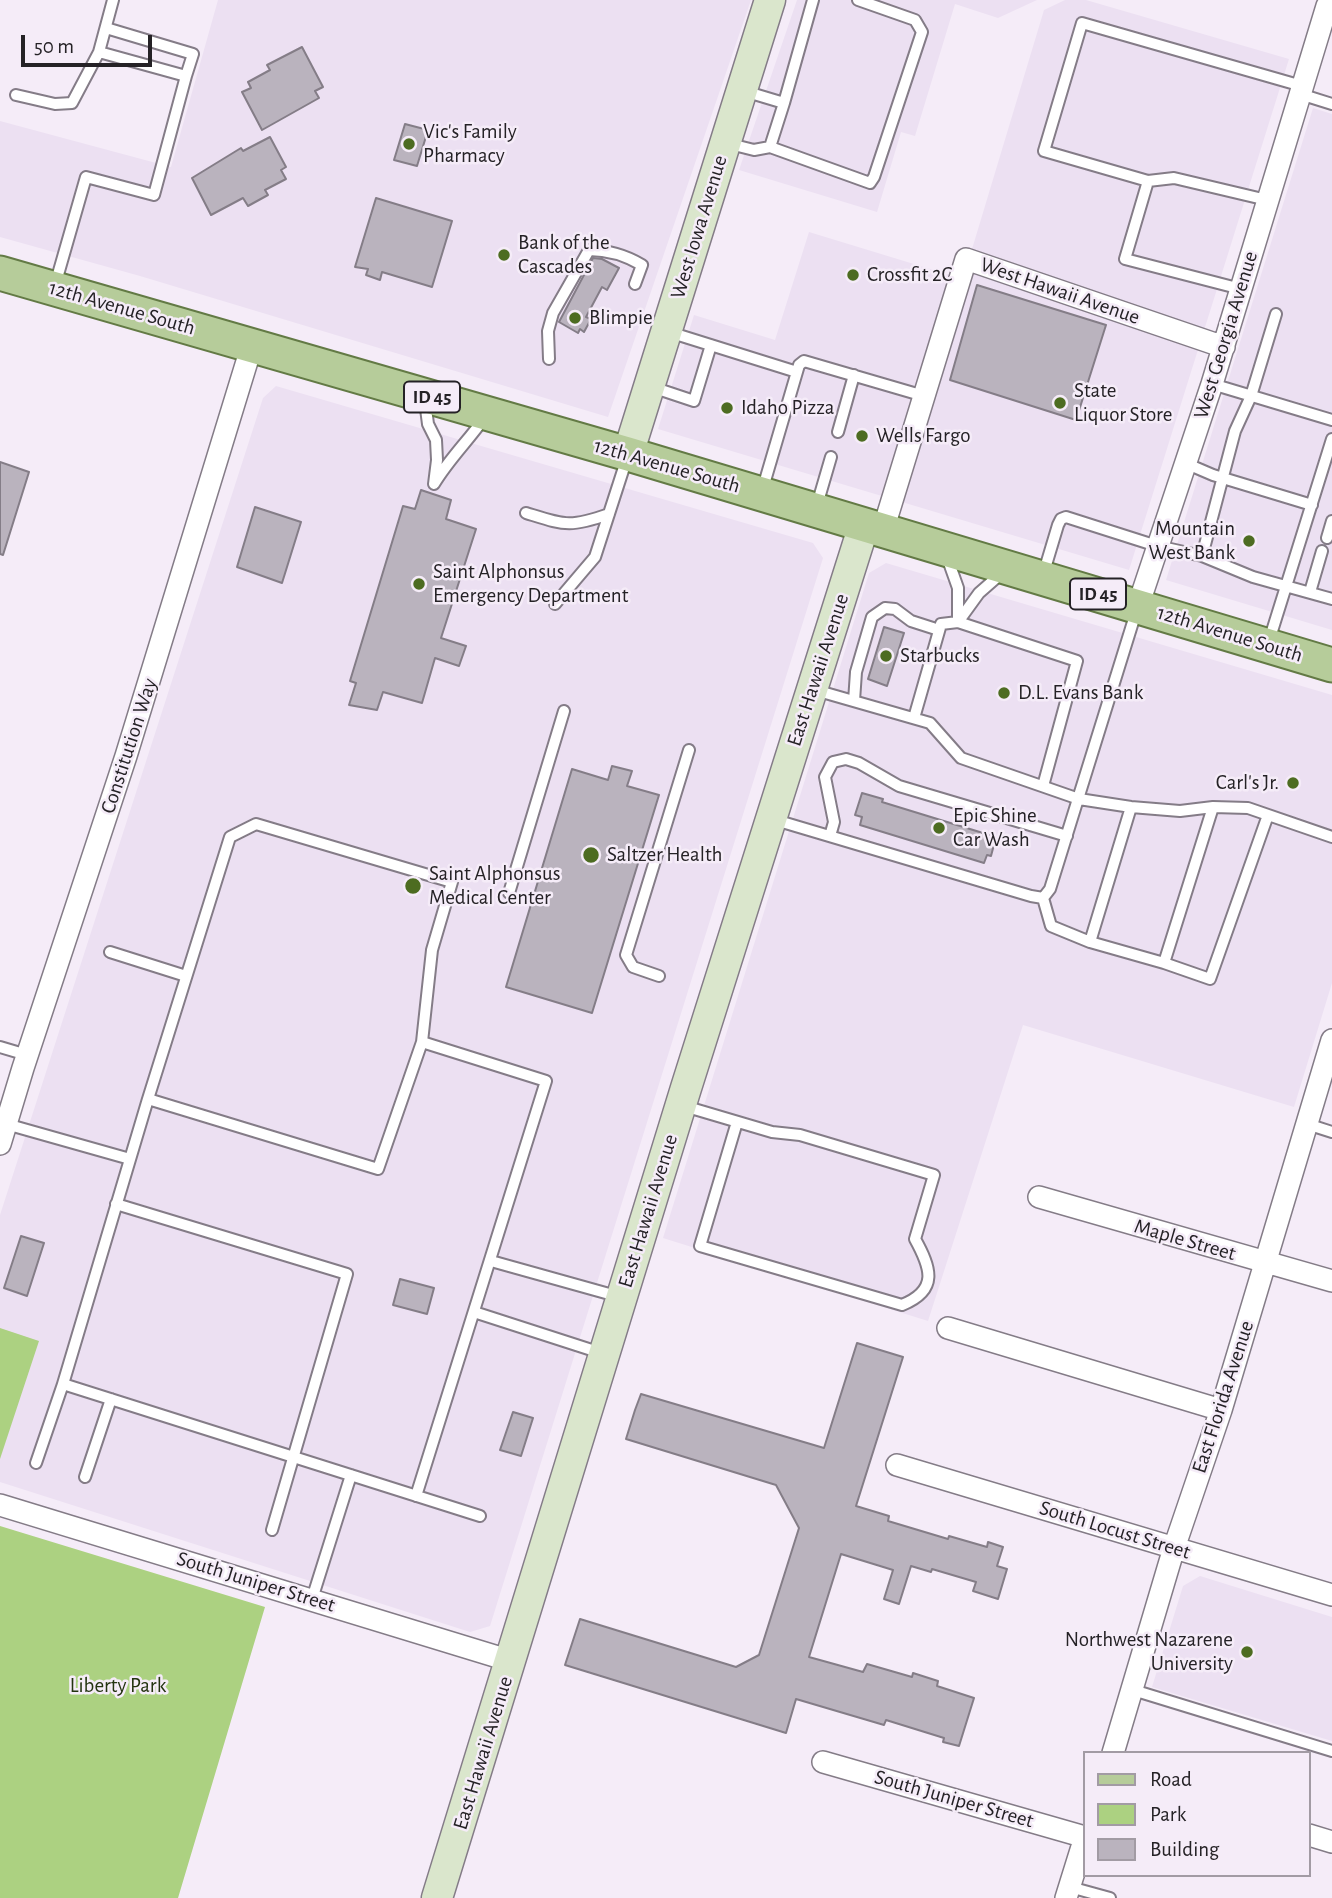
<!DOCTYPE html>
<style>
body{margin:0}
#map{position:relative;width:1332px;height:1898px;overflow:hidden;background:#f5ecf8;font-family:"Alegreya Sans",sans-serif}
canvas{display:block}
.legend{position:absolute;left:1083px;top:1751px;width:228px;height:126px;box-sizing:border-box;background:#f5ecf8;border:2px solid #a29ba4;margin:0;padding:9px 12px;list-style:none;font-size:21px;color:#252226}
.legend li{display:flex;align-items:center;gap:14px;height:35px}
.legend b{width:35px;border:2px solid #a29ba4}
.scale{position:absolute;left:21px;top:35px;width:131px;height:32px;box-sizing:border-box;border:4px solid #252226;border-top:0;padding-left:9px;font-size:21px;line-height:24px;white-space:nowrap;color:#252226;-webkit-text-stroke:5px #f5ecf8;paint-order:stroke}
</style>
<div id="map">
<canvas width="1332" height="1898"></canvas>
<ul class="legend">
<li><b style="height:9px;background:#b6cc9a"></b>Road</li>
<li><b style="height:19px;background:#acd181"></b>Park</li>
<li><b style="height:19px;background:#bab3be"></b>Building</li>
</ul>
<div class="scale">50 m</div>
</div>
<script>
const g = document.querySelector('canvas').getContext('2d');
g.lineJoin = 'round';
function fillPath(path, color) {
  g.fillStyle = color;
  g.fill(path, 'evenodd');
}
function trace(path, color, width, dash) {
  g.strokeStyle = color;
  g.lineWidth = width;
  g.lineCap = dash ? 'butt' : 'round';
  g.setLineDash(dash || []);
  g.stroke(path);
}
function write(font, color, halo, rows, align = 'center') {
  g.font = font + ' "Alegreya Sans",sans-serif';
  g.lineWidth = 5;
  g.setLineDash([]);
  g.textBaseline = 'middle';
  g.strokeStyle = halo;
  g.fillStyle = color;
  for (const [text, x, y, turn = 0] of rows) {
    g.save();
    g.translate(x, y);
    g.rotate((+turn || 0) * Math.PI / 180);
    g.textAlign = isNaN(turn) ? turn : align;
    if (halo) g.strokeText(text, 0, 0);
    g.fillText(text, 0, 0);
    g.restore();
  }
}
const built = new Path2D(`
 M218 0H751L608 417 140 276 0 237V121L171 167Z
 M797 0H1037L998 18 955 4 915 136 901 132 877 212 739 170Z
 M1065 0H1086L1289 59 1129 570 658 429 694 315 775 340 809 232 963 279 1044 10Z
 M1313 108 1332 114V630L1166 580Z
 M276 386 813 543 823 558 490 1626 470 1632 0 1482V1215L263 398Z
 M886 563 1332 695V983L1294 1107 1023 1025 928 1321 663 1238 869 573Z
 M1200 1576 1332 1617V1741L1152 1687 1183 1586Z`);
const green = new Path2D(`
 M0 1328 39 1341 0 1459Z
 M0 1526 265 1607 178 1898H0Z`);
const building = new Path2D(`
 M302 47 323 87 315 91 319 98 262 130 242 92 251 88 248 82 270 70 267 65Z
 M405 124 428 130 417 166 394 160Z
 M270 137 286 167 281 170 286 179 265 190 268 195 248 206 243 198 211 215 192 178 241 148 243 151Z
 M376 198 452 221 432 287 382 272 380 280 366 275 368 269 355 267Z
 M593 258 602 259 619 268 607 290 602 287 586 317 591 319 584 332 580 329 578 333 559 322Z
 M977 285 1106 325 1076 420 950 380Z
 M0 462 29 472 3 555 0 554Z
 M421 490 451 500 446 519 476 529 441 638 466 646 459 666 435 658 422 703 383 692 377 710 349 705 356 683 350 681 403 506 415 509Z
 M255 507 301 522 282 583 237 567Z
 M884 627 904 633 887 686 868 679Z
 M612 766 632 771 627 786 659 795 592 1013 506 987 572 769 608 780Z
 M862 793 883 799 882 802 996 837 991 856 987 855 984 863 860 825 862 817 855 815Z
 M21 1236 44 1243 27 1296 4 1288Z
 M400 1279 434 1288 427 1314 393 1305Z
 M857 1343 903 1357 856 1506 889 1516 888 1521 948 1539 949 1536 987 1547 988 1542 1003 1547 997 1566 1007 1569 998 1599 973 1591 976 1582 932 1569 931 1572 911 1566 899 1604 884 1599 893 1570 841 1554 809 1657 863 1672 867 1664 912 1677 913 1673 938 1681 937 1686 974 1698 959 1746 943 1742 944 1738 886 1720 884 1725 796 1699 786 1733 565 1665 580 1619 736 1667 759 1655 799 1528 776 1485 626 1439 635 1410 641 1394 824 1448Z
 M513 1412 533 1418 521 1456 500 1450Z`);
const lane = new Path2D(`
 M106 28 193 54 186 76
 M744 91 784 103 813 0
 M1300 94 1332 104
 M16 95 55 104 72 103 99 52
 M726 143 754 150 770 147 870 183 874 177 922 32 915 20 858 0
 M770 147 784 103
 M1148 181 1125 259 1241 289
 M1267 200 1174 178 1148 181 1044 151 1082 23 1302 86
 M55 285 86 177 154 195 186 76 99 52 113 0
 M669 332 797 372
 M549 359 548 331 553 313 589 250C609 250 625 255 642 265L635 284
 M1212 384 1332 420
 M652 387 694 401 711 345
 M425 401 428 424 436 440 437 460 434 484C449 459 469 440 485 417
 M838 432 854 375
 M1185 463 1213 475 1312 505
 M762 491 799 365 804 361 924 396
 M817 505 831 457
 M526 513C565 525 569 528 609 514
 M1327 538 1332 521
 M1202 556 1235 431 1251 396 1276 314
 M947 557 958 588V622L979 593 1003 572
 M1043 575 1058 525 1061 519 1066 517 1157 546 1202 556 1253 577 1332 599
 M1310 592 1322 551
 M555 604 595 557 627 458
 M1268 644 1332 439
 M815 690 930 723 961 758 1079 799 1131 807 1180 811 1213 807 1248 808 1332 837
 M854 701 856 672 872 617 885 608 895 609 911 621 939 630
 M914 718 941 624 958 622 1077 661 1043 786
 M1131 807 1090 942 1164 963
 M1213 807 1164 963 1210 979 1268 815
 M772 819 1031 896 1043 898 1050 889 1137 609
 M830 836 834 822 825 777 833 762 846 759 859 763 899 786 1067 836
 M509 893 564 711
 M1043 898 1051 926 1090 942
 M110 952 186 976
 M659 976 633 967 626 955 689 750
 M0 1047 27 1055
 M148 1099 63 1384 480 1516
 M684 1106 772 1132 800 1135 934 1175 915 1239C931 1268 939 1290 902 1305L700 1246 737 1122
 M6 1124 130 1159
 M1307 1124 1332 1132
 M116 1204 347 1274 272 1530
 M491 1261 620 1297
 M474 1312 601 1353
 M36 1463 63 1384
 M85 1477 111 1399
 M416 1496 546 1081 422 1042 432 950 452 882 256 824 230 837 148 1099 378 1169 422 1042
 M312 1599 351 1475
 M1133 1690 1332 1751
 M1070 1887 1110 1898`);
const street = new Path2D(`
 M883 530 966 259 1224 347
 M1138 606 1212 384 1327 6 1332 0
 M0 1144 23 1068 126 756 252 345
 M1039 1197 1332 1281
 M948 1328 1221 1410
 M897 1465 1332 1595
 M0 1505 511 1661
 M1113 1753 1174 1548 1221 1410 1332 1040
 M823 1762 1085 1837
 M1309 1835 1332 1842
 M1066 1898 1085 1837`);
const secondary = new Path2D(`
 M628 454 770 0
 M437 1898 686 1088 864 525`);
const primary = new Path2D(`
 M0 273 628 454 1332 665`);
const markers = [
 [409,144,7,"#4d6c21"],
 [504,255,7,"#4d6c21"],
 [853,275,7,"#4d6c21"],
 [575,318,7,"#4d6c21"],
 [1060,403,7,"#4d6c21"],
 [727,408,7,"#4d6c21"],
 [862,436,7,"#4d6c21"],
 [1249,541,7,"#4d6c21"],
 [419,584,7,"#4d6c21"],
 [886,656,7,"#4d6c21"],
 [1004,693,7,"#4d6c21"],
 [1293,783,7,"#4d6c21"],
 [939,828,7,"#4d6c21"],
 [591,855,9,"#4d6c21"],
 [413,886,9,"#4d6c21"],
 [1247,1652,7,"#4d6c21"]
];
const shields = [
 [432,397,56],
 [1098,594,56]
];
const shieldNames = [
 ["ID 45",432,397],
 ["ID 45",1098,594]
];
const poiNames = [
 ["Vic's Family",423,132],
 ["Pharmacy",423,156],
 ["Bank of the",518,243],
 ["Cascades",518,267],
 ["Crossfit 2C",867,275],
 ["Blimpie",589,318],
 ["State",1074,391],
 ["Liquor Store",1074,415],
 ["Idaho Pizza",741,408],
 ["Wells Fargo",876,436],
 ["Mountain",1235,529,"right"],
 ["West Bank",1235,553,"right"],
 ["Saint Alphonsus",433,572],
 ["Emergency Department",433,596],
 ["Starbucks",900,656],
 ["D.L. Evans Bank",1018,693],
 ["Carl's Jr.",1279,783,"right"],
 ["Epic Shine",953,816],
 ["Car Wash",953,840],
 ["Saltzer Health",607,855],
 ["Saint Alphonsus",429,874],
 ["Medical Center",429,898],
 ["Northwest Nazarene",1233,1640,"right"],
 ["University",1233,1664,"right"]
];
const streetNames = [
 ["West Iowa Avenue",699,227,-73],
 ["West Hawaii Avenue",1060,291,19],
 ["12th Avenue South",122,308,16],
 ["West Georgia Avenue",1226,335,-73],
 ["12th Avenue South",667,466,16],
 ["12th Avenue South",1230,634,17],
 ["East Hawaii Avenue",818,670,-72],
 ["Constitution Way",129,746,-72],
 ["East Hawaii Avenue",648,1211,-73],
 ["Maple Street",1185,1240,16],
 ["East Florida Avenue",1223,1397,-72],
 ["South Locust Street",1115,1530,17],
 ["South Juniper Street",256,1582,17],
 ["East Hawaii Avenue",483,1753,-73],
 ["South Juniper Street",954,1799,16]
];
const parkNames = [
 ["Liberty Park",118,1686]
];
fillPath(built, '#ece0f2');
fillPath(green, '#acd181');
fillPath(building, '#bab3be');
trace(building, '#847d87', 2);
trace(lane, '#847c87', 14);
trace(street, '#847c87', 24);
trace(secondary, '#847c87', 33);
trace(primary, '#637a45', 37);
trace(lane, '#fff', 10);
trace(street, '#fff', 21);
trace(secondary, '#dae6cc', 30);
trace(primary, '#b6cc9a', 33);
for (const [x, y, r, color] of markers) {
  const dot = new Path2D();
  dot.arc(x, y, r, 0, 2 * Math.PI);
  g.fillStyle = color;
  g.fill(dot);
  trace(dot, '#f5ecf8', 2.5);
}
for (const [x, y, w] of shields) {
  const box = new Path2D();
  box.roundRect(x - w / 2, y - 15.5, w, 31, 5);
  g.fillStyle = '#f5ecf8';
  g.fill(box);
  trace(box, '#252226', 2);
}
write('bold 19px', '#252226', null, shieldNames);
write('21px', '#252226', '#f5ecf8', poiNames, 'left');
write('21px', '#252226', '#f5ecf8', streetNames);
write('21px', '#23330f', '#f5ecf8', parkNames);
</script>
